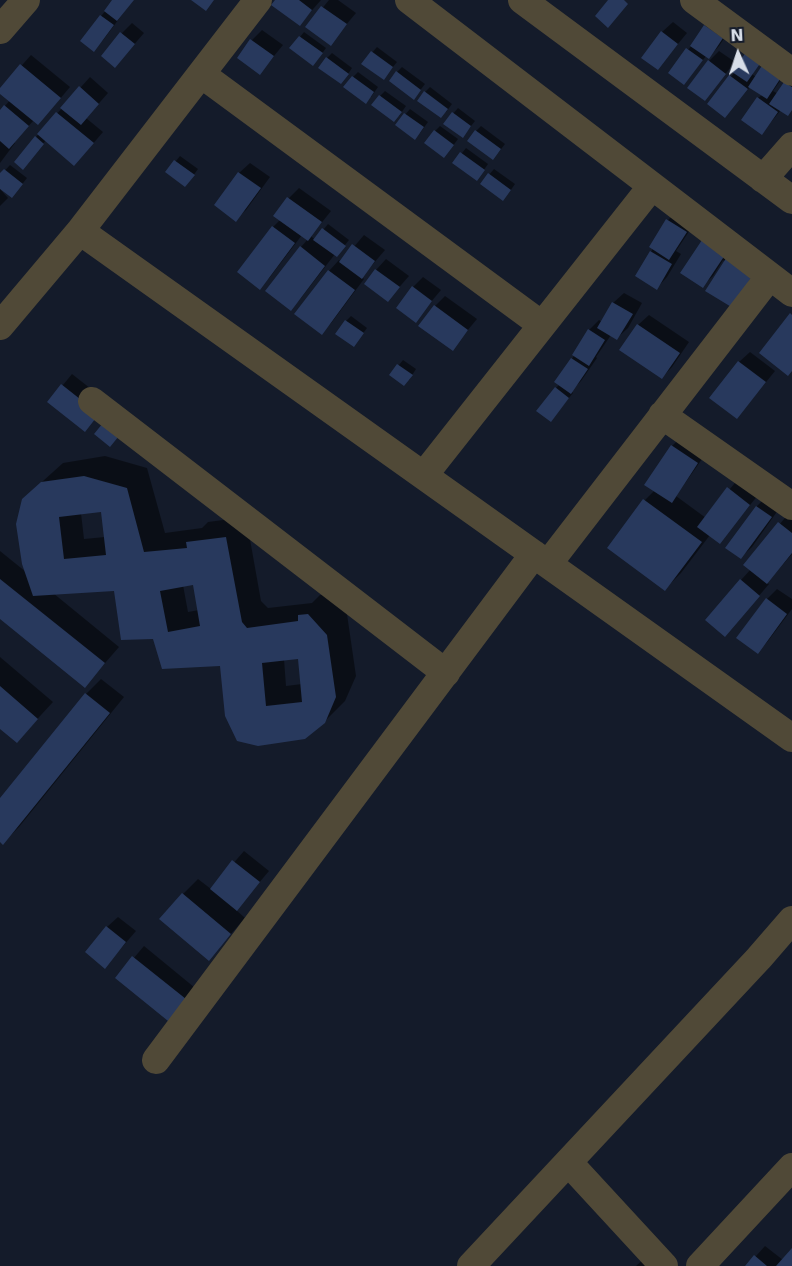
<!DOCTYPE html>
<style>
body{margin:0}
#map{position:relative;width:792px;height:1266px;overflow:hidden;background:#141b2a;font-family:"DejaVu Sans",sans-serif}
canvas{display:block}
.north{position:absolute;left:708px;top:24px;width:60px;height:60px;-webkit-text-stroke:4px #141b2a;paint-order:stroke;rotate:357deg;font-size:16px;font-weight:700;line-height:24px;text-align:center;color:#d8dee8}
.north::after{content:'';display:block;margin:auto;width:21px;height:27px;background:#d8dee8;clip-path:polygon(50% 0,100% 100%,50% 72%,0 100%)}
</style>
<div id="map">
<canvas width="792" height="1266"></canvas>
<div class="north">N</div>
</div>
<script>
const g = document.querySelector('canvas').getContext('2d');
g.lineJoin = 'round';
function fillPath(path, color) {
  g.fillStyle = color;
  g.fill(path, 'evenodd');
}
function trace(path, color, width, dash) {
  g.strokeStyle = color;
  g.lineWidth = width;
  g.lineCap = dash ? 'butt' : 'round';
  g.setLineDash(dash || []);
  g.stroke(path);
}
const shadow = new Path2D(`
 M114 0H133L104 39 94 50 82 40Z
 M277 0H321L300 24Z
 M329 0H338L356 13 330 44 307 27Z
 M673 22 687 33 658 68 662 32Z
 M132 23 144 33 125 55 122 33Z
 M732 27 719 46 709 57 707 55 684 83 670 73 695 41Z
 M262 30 283 45 260 73 252 40Z
 M304 32 326 48 318 59 300 37Z
 M377 47 397 62 388 73 363 63Z
 M719 51 735 62 705 99 709 61Z
 M332 53 352 68 346 77 327 58Z
 M31 55 70 87 48 113 34 120 14 142 15 143 0 163V112L10 100 0 90Z
 M792 64 773 91 778 94 792 76V110H781L762 133 758 98 762 95 750 87 725 116 709 104 735 72 752 74 756 77Z
 M402 67 425 84 418 93 397 72Z
 M358 72 378 87 371 97 353 77Z
 M90 77 108 93 86 118 103 132 85 153 46 140 28 163 36 137Z
 M430 87 452 104 446 112 425 92Z
 M385 91 406 106 399 116 380 96Z
 M458 108 475 121 467 131 445 123Z
 M410 109 428 122 420 133 397 124Z
 M440 126 458 139 449 151 435 131Z
 M481 126 505 144 498 153 476 131Z
 M466 148 488 164 481 174 455 162Z
 M180 156 198 169 190 180 167 172Z
 M250 163 270 177 246 210 235 220 239 173Z
 M10 165 27 178 16 192 2 189 1 190 8 198 0 206V189L2 187H0V176Z
 M494 169 515 184 508 194 482 183Z
 M299 188 331 211 311 236 315 240 328 224 349 240 341 250 335 254 301 298 291 309 301 247 308 239 302 235 270 277 260 288 273 227 281 219 289 198Z
 M678 210 696 221 676 251 681 254 667 277 657 288 651 252 668 220Z
 M364 235 385 250 362 277 364 279 332 322 322 333 329 271 339 260 341 262Z
 M736 241 725 262 723 260 713 276 702 286 682 272Z
 M386 259 409 276 388 300 376 270Z
 M423 277 441 290 415 321 413 287Z
 M624 293 642 303 628 328 617 338 611 335 596 357 597 358 581 381 571 391 573 393 555 415 556 388 560 384 572 359 589 330 599 320 602 322 613 303Z
 M445 296 477 319 452 349 435 306Z
 M649 315 689 342 672 367 662 377 638 325Z
 M351 316 367 328 358 340 346 321Z
 M750 352 775 371 737 418 739 362Z
 M403 360 416 369 409 380 391 375Z
 M72 374 109 403 85 430 49 402Z
 M682 436 707 452 676 496 706 518 739 478 759 494 720 542 710 535 681 573 665 589 645 500 655 490 672 446Z
 M105 456 147 468 165 533 202 528 208 522 246 517 261 601 268 608 312 603 320 595 329 594 347 614 356 676 345 701 324 722 258 744 221 665 154 637 115 589 53 593 119 647 85 686 0 617V551L26 572 23 499 63 463ZM103 510 105 537 84 539 81 513ZM194 583 199 610 188 612 183 585ZM299 658 302 684 286 686 284 659Z
 M767 496 781 506 752 547 741 557 727 547 757 506Z
 M790 512 792 514V554L767 583 769 584 735 624 741 580 751 569 745 565Z
 M777 589 792 599V609L768 641 758 652 767 599Z
 M0 657 53 702 17 741 0 727Z
 M101 679 124 697 19 827 3 843 0 840V800L86 694Z
 M244 851 269 871 236 910 245 918 209 959 183 894 198 879 211 889Z
 M118 917 136 931 105 967 107 927Z
 M144 946 200 992 184 1012 117 978Z
 M765 1246 783 1260 792 1250V1266H747Z
 M648 1255 658 1266H636Z`);
const building = new Path2D(`
 M112 0H134L117 21 104 11Z
 M191 0H214L206 11Z
 M275 0H299L312 10 300 26 271 5Z
 M608 0H624L628 4 608 28 595 16Z
 M321 6 347 24 331 46 305 27Z
 M100 15 114 25 94 52 80 41Z
 M704 25 723 38 709 59 690 46Z
 M661 31 678 44 658 70 641 58Z
 M120 32 135 44 115 68 101 56Z
 M299 36 323 53 313 66 289 48Z
 M250 39 274 56 260 75 237 58Z
 M686 48 703 60 684 85 668 73Z
 M749 48 764 58 747 82 732 72Z
 M371 51 393 67 384 80 361 64Z
 M326 57 349 74 341 84 318 68Z
 M708 60 726 74 705 101 687 88Z
 M765 61 784 73 767 99 748 87Z
 M20 64 61 98 38 125 0 94V88Z
 M396 71 421 90 414 100 389 81Z
 M729 75 748 89 725 118 707 104Z
 M352 76 374 92 366 104 343 87Z
 M784 82 792 87V110L788 116 769 104Z
 M79 86 99 104 81 125 60 108Z
 M424 91 448 109 441 118 417 101Z
 M379 95 402 112 394 122 371 105Z
 M757 97 778 112 762 135 741 120Z
 M4 105 29 126 9 149 0 141V110Z
 M56 112 94 143 74 166 37 134Z
 M452 112 471 126 463 138 443 124Z
 M404 113 424 127 415 140 395 125Z
 M434 130 454 145 444 158 424 143Z
 M475 130 501 149 493 160 467 141Z
 M35 136 44 144 23 170 14 162Z
 M460 152 485 170 477 181 452 163Z
 M174 160 195 175 185 187 165 172Z
 M4 169 23 184 12 198 0 189V173Z
 M238 172 261 188 236 222 214 205Z
 M488 173 511 190 503 201 480 184Z
 M287 197 322 222 308 241 273 216Z
 M666 219 687 232 669 260 649 247Z
 M272 226 295 243 260 290 237 272Z
 M322 228 346 246 337 257 313 240Z
 M704 237 727 252 703 288 680 273Z
 M352 244 375 261 362 279 339 262Z
 M300 246 325 266 291 311 265 291Z
 M650 251 672 264 657 290 635 276Z
 M730 252 757 268 733 308 705 291Z
 M375 269 400 287 388 302 364 284Z
 M328 270 355 290 322 335 294 314Z
 M412 286 432 301 416 323 396 308Z
 M612 302 633 314 617 340 597 328Z
 M434 305 468 330 453 351 418 326Z
 M790 313 792 315V371L788 376 759 353Z
 M345 320 364 333 354 347 335 334Z
 M637 324 680 353 662 379 619 350Z
 M588 329 605 340 589 366 572 355Z
 M571 358 588 369 571 394 554 382Z
 M738 361 766 382 737 419 709 398Z
 M397 364 413 375 404 386 389 375Z
 M61 384 99 414 85 432 47 402Z
 M555 387 569 398 551 422 536 411Z
 M107 418 123 431 110 447 94 434Z
 M671 445 698 463 672 503 644 485Z
 M84 476 127 488 144 552 187 548 186 542 226 537 242 622 247 628 298 621V615L308 614 327 635 336 697 325 723 305 739 258 746 237 741 225 716 220 666 162 669 153 639 121 640 114 591 33 596 22 564 16 524 22 499 41 482ZM101 512 106 555 64 559 59 517ZM193 585 200 626 168 632 160 591ZM298 659 302 702 266 706 262 663Z
 M727 487 750 505 720 544 697 527Z
 M643 499 702 542 665 591 607 548Z
 M756 506 772 517 741 559 725 548Z
 M778 522 792 533V553L767 584 743 565Z
 M0 579 105 663 85 688 0 619Z
 M740 579 760 596 725 637 705 620Z
 M766 598 787 614 758 654 736 638Z
 M0 686 38 719 17 743 0 729Z
 M85 693 110 713 3 845 0 842V798Z
 M232 860 260 882 237 911 210 889Z
 M182 893 231 934 209 961 159 919Z
 M106 926 126 942 105 969 85 952Z
 M132 956 191 1003 173 1025 115 978Z
 M792 1248V1266H776Z
 M754 1255 767 1266H745Z`);
const minor = new Path2D(`
 M409 0 792 293
 M522 0 792 200
 M694 0 792 72
 M0 30 26 0
 M201 74 542 325
 M763 179 792 146
 M80 231 792 738
 M0 326 80 231 258 0
 M92 401 446 673
 M662 415 792 506
 M424 475 652 186
 M548 564 770 276
 M156 1060 534 554
 M569 1163 664 1266
 M471 1266 759 958 792 920
 M700 1266 792 1167`);
fillPath(shadow, '#0007');
fillPath(building, '#28395d');
trace(minor, '#504937', 28);
</script>
